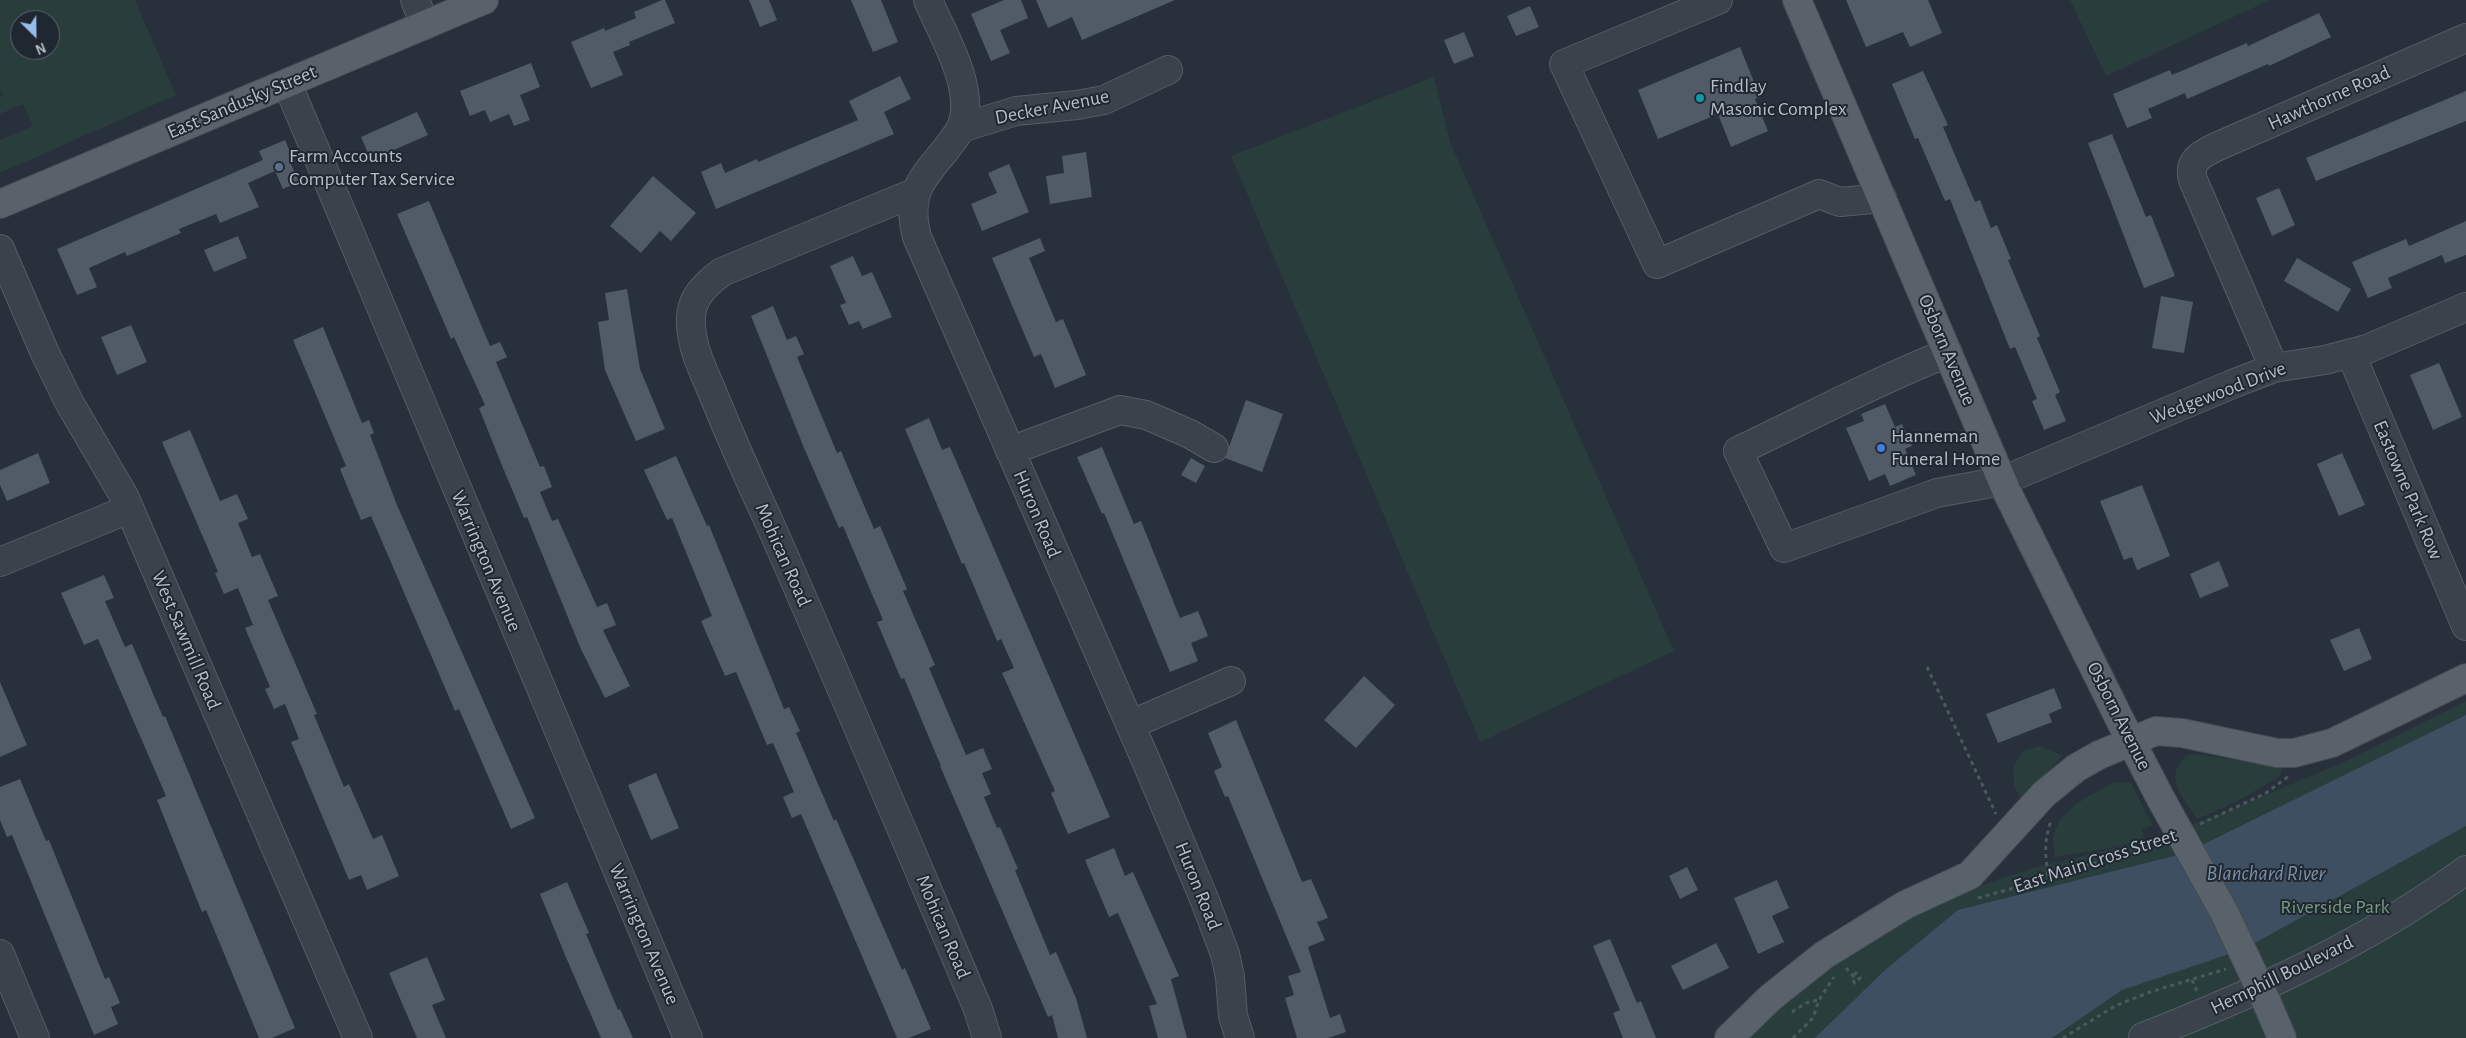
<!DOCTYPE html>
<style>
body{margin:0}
#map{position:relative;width:2466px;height:1038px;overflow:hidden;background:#27303b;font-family:"Alegreya Sans",sans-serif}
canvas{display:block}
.north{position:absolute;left:10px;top:10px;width:50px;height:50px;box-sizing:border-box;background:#1f2731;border:1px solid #5b636d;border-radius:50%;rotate:157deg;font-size:14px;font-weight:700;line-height:20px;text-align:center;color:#b6bdc7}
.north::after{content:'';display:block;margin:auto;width:18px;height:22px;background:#96bbec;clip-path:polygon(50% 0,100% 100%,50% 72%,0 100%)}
</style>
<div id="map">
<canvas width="2466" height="1038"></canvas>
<div class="north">N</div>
</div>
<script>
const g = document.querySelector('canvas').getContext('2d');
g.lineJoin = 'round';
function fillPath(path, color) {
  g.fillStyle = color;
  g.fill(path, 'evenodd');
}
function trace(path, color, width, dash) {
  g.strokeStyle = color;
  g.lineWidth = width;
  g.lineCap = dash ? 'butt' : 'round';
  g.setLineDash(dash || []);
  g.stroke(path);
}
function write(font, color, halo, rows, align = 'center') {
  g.font = font + ' "Alegreya Sans",sans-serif';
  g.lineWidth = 4;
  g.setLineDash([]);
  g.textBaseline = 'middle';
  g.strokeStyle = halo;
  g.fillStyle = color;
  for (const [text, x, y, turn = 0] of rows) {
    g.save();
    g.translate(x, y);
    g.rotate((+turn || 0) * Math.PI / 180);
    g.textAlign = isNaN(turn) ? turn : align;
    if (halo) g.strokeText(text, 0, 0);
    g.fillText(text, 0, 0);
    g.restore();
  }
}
const green = new Path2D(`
 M0 0H135L176 95 0 173V140L33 126 23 104 0 114V97L3 95 0 89ZM20 20H50V50H20Z
 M2070 0H2270L2106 76Z
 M1434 77 1450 142 1674 651 1480 742 1231 156Z
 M2466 701V1038H1747L1776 1010 1830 967 1912 916 1976 887 2037 867 2152 839 2213 817 2344 762Z
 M2041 746 2063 756 2041 778 2024 799H2021L2014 786 2013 767 2024 750Z
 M2197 754 2241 761 2277 763 2282 768 2280 776C2253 793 2226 808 2197 819 2183 796 2162 777 2187 755Z
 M2115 782 2131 783 2153 826 2142 829 2145 839 2111 848 2055 857C2054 850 2052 841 2054 834 2061 807 2093 794 2115 782Z`);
const water = new Path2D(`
 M2466 715V826L2244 949 2122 990 2052 1038H1815L1884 971 1958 910 2186 853Z`);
const building = new Path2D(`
 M662 0H665L675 23 629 42 630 45 613 52 623 75 591 88 571 42 604 28 605 31 636 18 634 12Z
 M749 0H769L777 20 760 27Z
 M851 0H881L898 42 873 52Z
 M1004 0H1021L1028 18 1000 30 1010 53 991 61 971 14Z
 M1036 0H1175L1082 40 1072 17 1048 28Z
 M1846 0H1928L1942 33 1910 47 1903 32 1866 47Z
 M1530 6 1539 27 1516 36 1507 16Z
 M2319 13 2331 37 2269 66 2268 64 2187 99 2185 93 2148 109 2152 118 2127 128 2113 94 2170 70 2172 75 2247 43 2248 46Z
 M1464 32 1474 56 1454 64 1444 40Z
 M1740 47 1760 97 1755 99 1768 131 1731 147 1718 114 1658 139 1638 90Z
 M531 63 540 87 520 95 530 120 514 126 509 114 490 122 485 110 470 116 460 91Z
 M1923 71 1948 125 1943 127 1975 202 1980 200 1991 228 1997 225 2011 259 2008 260 2040 336 2037 338 2060 392 2055 395 2066 421 2044 430 2032 401 2037 399 2015 347 2010 349 1950 199 1945 201 1918 138 1915 139 1892 84Z
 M900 76 911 99 884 112 894 134 716 209 701 172 721 163 725 173 757 159 758 162 858 120 849 101Z
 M2466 91V121L2316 181 2306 158Z
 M417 112 428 135 371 160 361 137Z
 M2112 134 2146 217 2151 215 2175 276 2144 288 2088 143Z
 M285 140 294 161 290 162 299 182 283 189 275 171 248 183 259 207 220 223 216 214 179 229 181 233 127 256 125 252 89 268 97 287 77 295 57 249 263 160 259 151Z
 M1086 152 1092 197 1050 204 1046 176 1064 173 1062 156Z
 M1009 164 1029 212 982 231 971 204 997 193 988 173Z
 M653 176 696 213 671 241 660 231 641 253 610 226Z
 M2279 188 2295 225 2272 236 2256 198Z
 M429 201 490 346 500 342 507 357 496 362 540 467 544 466 552 487 540 492 552 521 558 519 597 607 607 603 616 625 603 630 630 686 605 698 580 647 527 517 524 518 503 468 479 408 485 405 454 337 451 339 397 214Z
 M2466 221V255L2445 263 2442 255 2388 278 2392 288 2368 298 2352 262 2406 239 2409 246Z
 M238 236 247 258 214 272 204 250Z
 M1040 238 1045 251 1029 258 1056 322 1063 319 1086 375 1055 388 1041 354 1034 357 992 258Z
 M853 256 862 276 872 272 892 317 863 329 859 321 849 325 840 305 846 303 830 266Z
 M2297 258 2351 289 2338 312 2284 281Z
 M627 289 640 369 665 429 636 441 605 370 598 322 609 320 605 293Z
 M2161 296 2193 302 2184 353 2152 348Z
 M773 306 787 340 796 336 804 354 797 357 837 453 841 451 874 529 880 526 907 589 903 591 935 665 929 668 966 755 983 748 992 769 982 773 991 794 984 797 997 828 1000 827 1018 869 1015 870 1050 955 1056 952 1076 998 1087 1038H1058L1052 1015 1048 1017 940 766H941L904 678 901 679 877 622 883 620 843 526 839 528 804 448 751 316Z
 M131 325 147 362 117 375 101 337Z
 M323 327 362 423 369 420 374 433 370 435 397 505 535 818 511 829 459 709 455 711 371 516 361 520 340 469 346 466 293 340Z
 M2439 363 2462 417 2433 430 2410 375Z
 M1246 400 1283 414 1262 472 1225 458Z
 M1885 404 1895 427 1902 424 1912 446 1905 449 1916 475 1890 486 1885 474 1869 481 1846 428 1864 421 1861 414Z
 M929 418 942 450 950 447 1110 817 1068 834 1051 793 1055 791 1002 673 1014 668 1001 639 997 641 964 563 962 564 905 429Z
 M190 430 220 501 237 494 248 519 238 523 252 557 260 554 278 596 268 600 317 714 314 715 344 787 349 784 373 839 382 835 399 876 367 890 361 875 349 880 291 742 299 739 285 704 274 709 265 689 270 687 245 628 253 625 238 588 224 594 215 573 218 572 162 442Z
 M1102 447 1134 524 1141 521 1180 618 1198 611 1208 636 1191 643 1198 661 1170 672 1104 513 1102 514 1077 457Z
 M38 453 50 483 7 501 0 485V470Z
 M2342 453 2365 505 2339 516 2317 464Z
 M676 456 707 526 709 525 784 709 789 707 800 731 796 733 834 821 836 819 902 970 905 968 931 1029 909 1038H897L801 814 792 818 783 797 794 792 773 743 767 745 736 672 725 676 701 621 712 616 672 518 667 520 644 470Z
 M1191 458 1205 466 1196 483 1181 475Z
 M2142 485 2170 556 2137 570 2132 557 2124 560 2100 501Z
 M2219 561 2229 586 2200 598 2190 574Z
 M104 575 114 598 105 601 125 647 132 644 163 717 165 716 295 1028 272 1038H259L206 910 202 912 157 800 166 796 98 639 84 645 61 593Z
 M2359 628 2372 659 2344 671 2330 640Z
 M1364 676 1395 705 1356 748 1324 720Z
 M0 682 27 745 0 757Z
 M2054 688 2062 708 2049 714 2052 722 1998 743 1986 714Z
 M1236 720 1302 882 1311 879 1328 918 1317 922 1325 940 1308 947 1330 1018 1340 1014 1346 1032 1328 1038H1297L1285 998 1294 995 1288 976 1301 972 1228 796 1225 797 1214 771 1222 767 1208 733Z
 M656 773 679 828 651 840 628 785Z
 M20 779 46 841 49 840 105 979 109 977 120 1003 111 1007 118 1024 94 1035 12 835 7 837 0 820V787Z
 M1114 848 1125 876 1133 872 1179 976 1171 979 1187 1038H1158L1149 1006 1157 1004 1118 913 1109 917 1085 860Z
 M1687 867 1698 890 1680 899 1669 876Z
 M1777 880 1789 908 1772 916 1784 942 1758 954 1734 898Z
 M567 882 589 933 586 934 618 1010 620 1009 633 1038H601L565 955 540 894Z
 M1610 939 1637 1003 1641 1001 1656 1038H1623L1613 1013 1620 1010 1593 946Z
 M1716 943 1729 968 1683 990 1671 966Z
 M427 957 445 1000 432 1005 446 1038H417L389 973Z`);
const path = new Path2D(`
 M1927 667 1996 814
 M2200 824 2266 793 2289 776
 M2048 874C2045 854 2044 840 2051 821
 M1978 898 2025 885 2048 874 2113 859 2160 842
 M1846 968 1853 976 1851 978 1855 983 1860 978 1856 973 1853 976
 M2192 980 2197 991
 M1792 1012 1806 1003 1818 1000
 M1793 1038 1813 1018 1819 1000 1834 977
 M2063 1038 2115 1006 2150 992 2226 969`);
const minor = new Path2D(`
 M415 0 425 25
 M928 0C943 36 977 89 961 128 936 170 902 181 917 237L1150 770 1205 901 1225 954 1230 977 1233 1016 1240 1038
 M1718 0 1564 64 1657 264 1819 194 1840 202 1882 198
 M287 83 688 1038
 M961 128 1016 111 1077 105 1104 100 1168 70
 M916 192 722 272C703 286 689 300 691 325 692 349 704 372 713 394 731 438 750 481 770 524 841 685 909 847 978 1009L987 1038
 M0 249 45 353 69 402 124 496 358 1038
 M1948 353C1876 381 1808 418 1738 451L1784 548 1937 493 2002 481 2235 383 2274 368 2325 360 2367 349 2466 307
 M2351 354 2466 626
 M2274 368 2193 180C2188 161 2200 155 2216 147L2466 38
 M1010 451 1120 410 1146 415 1190 434 1214 448
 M0 562 129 509
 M1130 725 1231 681
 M0 954 35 1038
 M2143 1037C2256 993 2368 942 2466 870`);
const major = new Path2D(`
 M1797 0 2007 492 2121 722 2162 801
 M0 204 484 0
 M2267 1003 2282 1038
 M1729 1038 1770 998 1824 955 1905 905 1970 875 2044 794 2076 768 2099 755 2156 731 2182 733 2277 753H2294L2332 743 2466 678`);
const majorBridge = new Path2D(`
 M2162 801 2224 912 2267 1003`);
const markers = [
 [1700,98,5,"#0f9aa8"],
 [279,167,5,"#5c6f8a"],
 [1881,448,5,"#3f7fe0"]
];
const poiNames = [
 ["Findlay",1710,86],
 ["Masonic Complex",1710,109],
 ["Farm Accounts",289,156],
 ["Computer Tax Service",289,179],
 ["Hanneman",1891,436],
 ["Funeral Home",1891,459]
];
const streetNames = [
 ["Hawthorne Road",2329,98,-24],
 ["East Sandusky Street",242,102,-23],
 ["Decker Avenue",1052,107,-11],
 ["Osborn Avenue",1947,350,67],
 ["Wedgewood Drive",2218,393,-21],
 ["Eastowne Park Row",2408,490,67],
 ["Huron Road",1037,514,67],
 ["Mohican Road",783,555,66],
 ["Warrington Avenue",486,561,67],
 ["West Sawmill Road",186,640,67],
 ["Osborn Avenue",2119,716,63],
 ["East Main Cross Street",2095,861,-18],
 ["Huron Road",1198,886,68],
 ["Mohican Road",943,927,67],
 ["Warrington Avenue",644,934,67],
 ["Hemphill Boulevard",2282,975,-26]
];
const parkNames = [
 ["Riverside Park",2335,907]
];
const waterNames = [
 ["Blanchard River",2266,874]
];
fillPath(green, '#2a3d3d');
fillPath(water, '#3e4f62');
fillPath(building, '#505b67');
trace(minor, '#555d67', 30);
trace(major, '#434b55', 30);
trace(path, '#495a5b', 3, [4, 4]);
trace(minor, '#3a424c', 28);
trace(major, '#59616b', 28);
trace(majorBridge, '#434b55', 30, []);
trace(majorBridge, '#59616b', 28);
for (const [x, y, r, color] of markers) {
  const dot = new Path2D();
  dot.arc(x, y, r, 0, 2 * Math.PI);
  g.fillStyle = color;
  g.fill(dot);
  trace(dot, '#1f2731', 2);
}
write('20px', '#b6bdc7', '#1f2731', poiNames, 'left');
write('20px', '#b6bdc7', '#1f2731', streetNames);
write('20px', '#779a7e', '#1f2731', parkNames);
write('italic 21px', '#7a8fa7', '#1f2731', waterNames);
</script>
